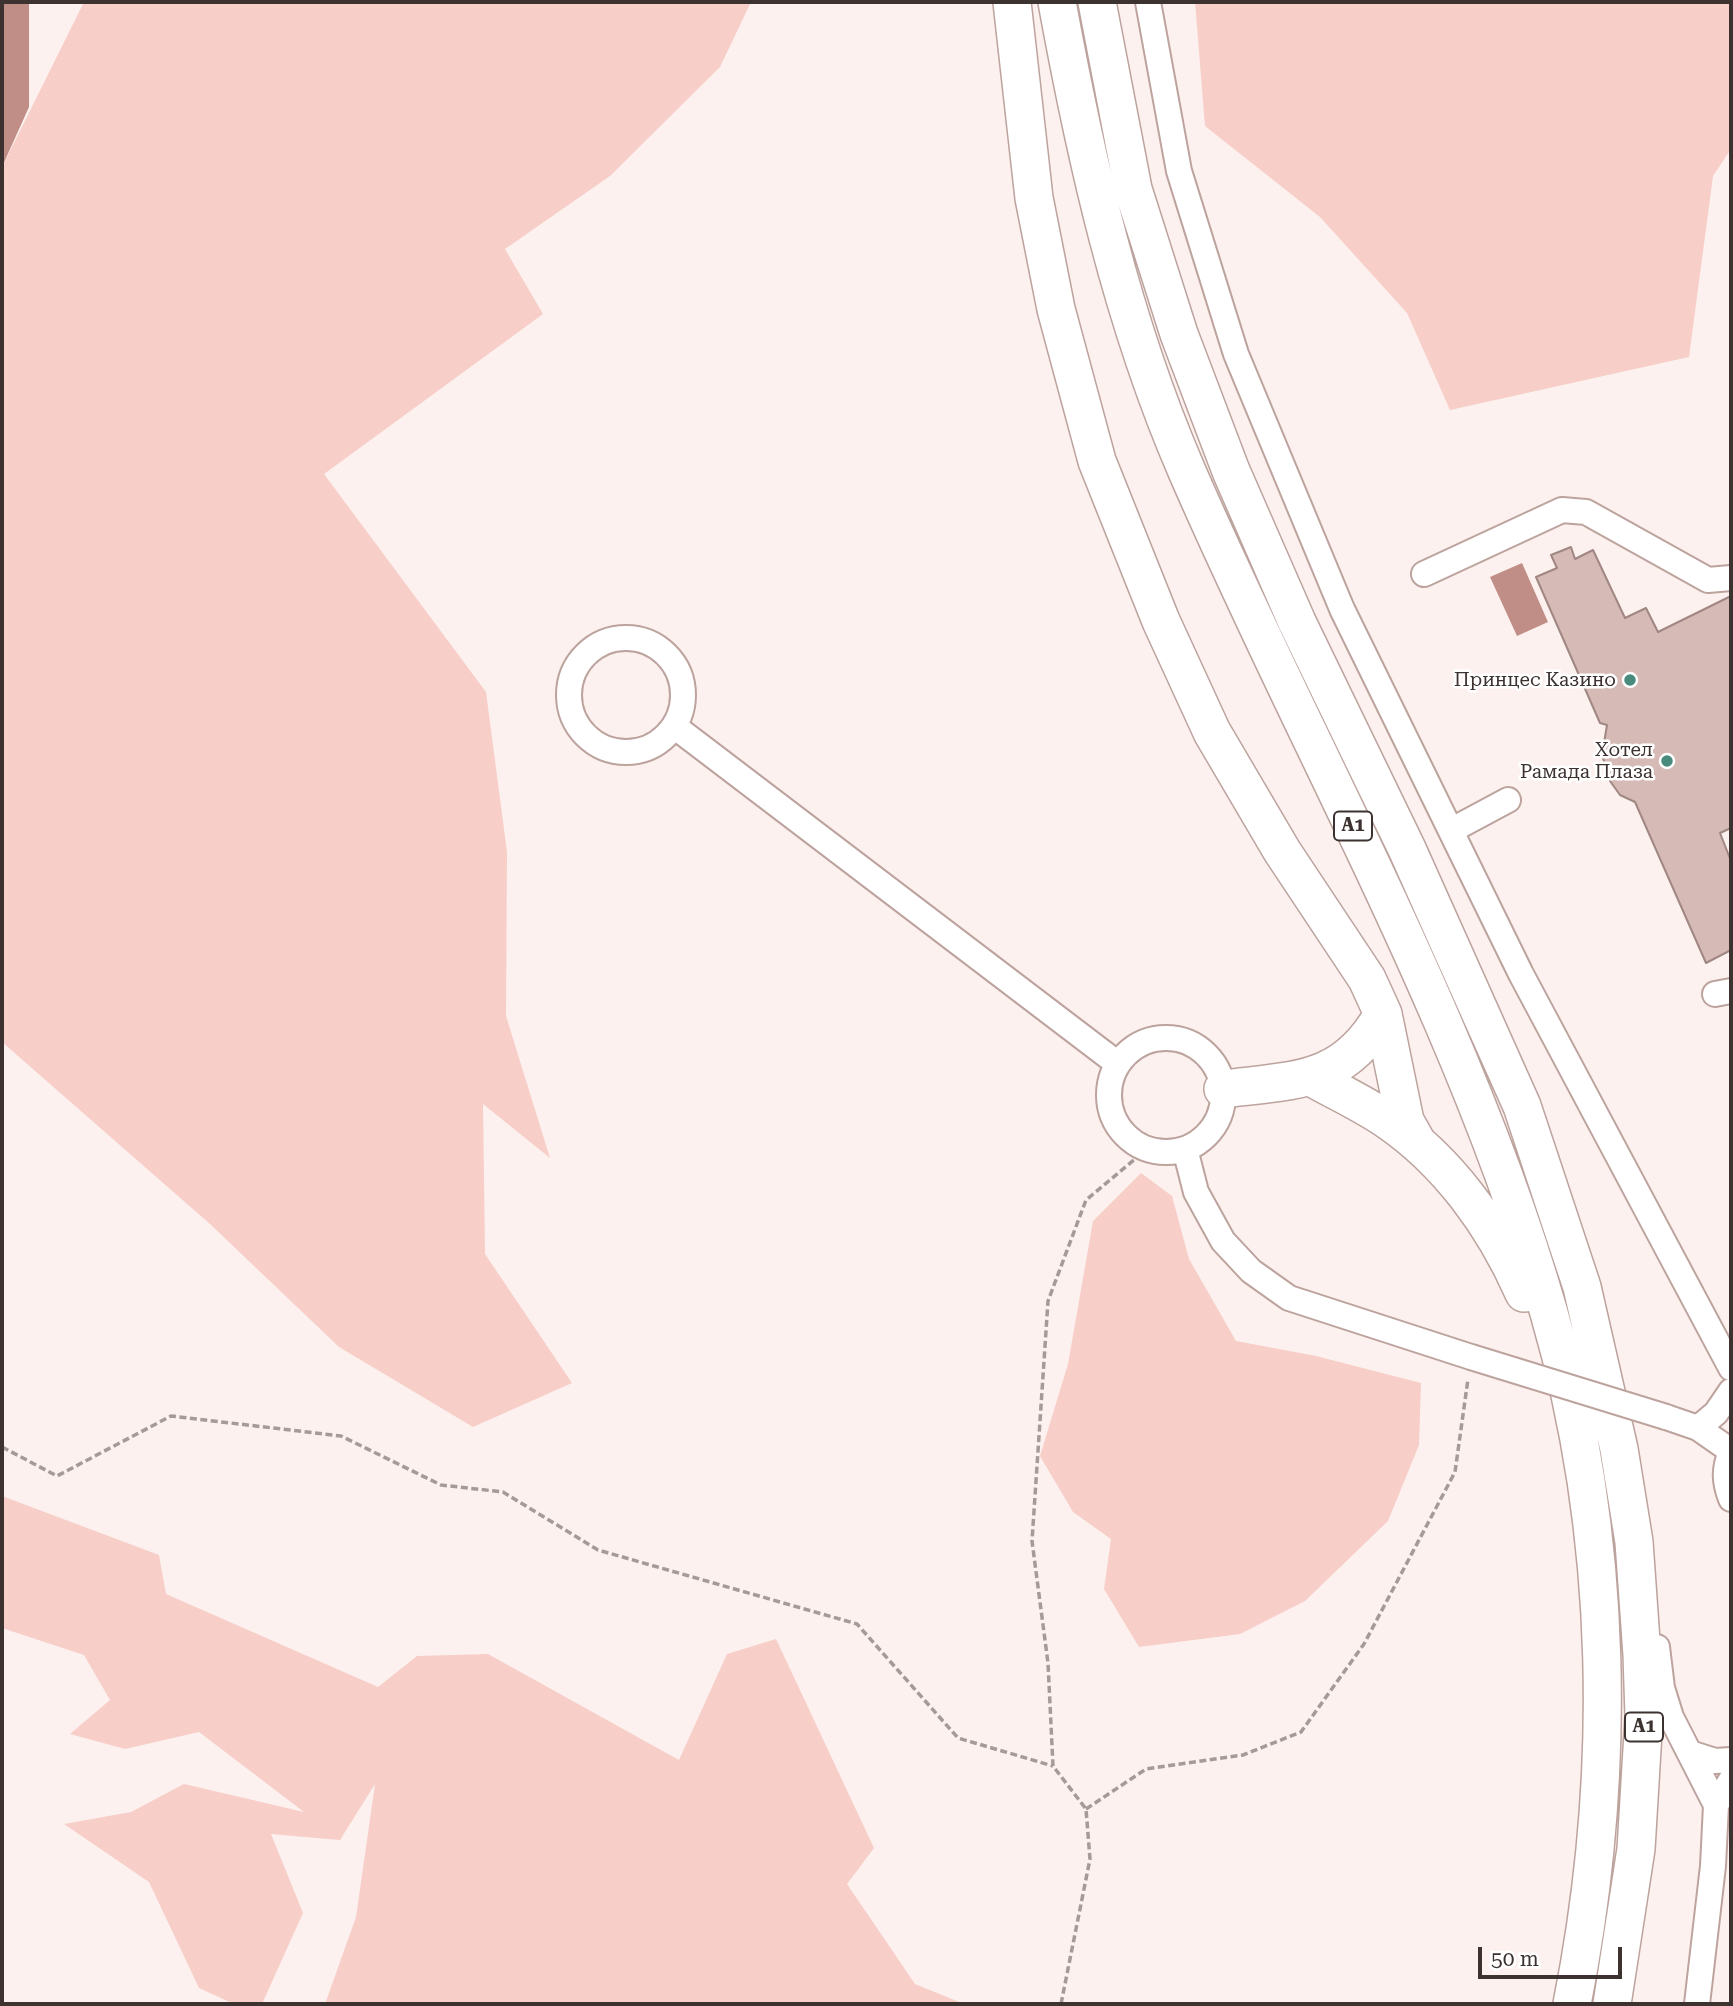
<!DOCTYPE html>
<meta charset="utf-8">
<style>
body{margin:0}
#map{position:relative;width:1733px;height:2006px;overflow:hidden;background:#fcf1ef;font-family:"Roboto Serif",serif}
canvas{display:block}
.frame{position:absolute;inset:0;border:4px solid #3c3230;pointer-events:none}
.scale{position:absolute;left:1478px;top:1947px;width:144px;height:32px;box-sizing:border-box;border:4px solid #3c3230;border-top:0;padding-left:9px;font-size:21px;line-height:24px;white-space:nowrap;color:#3c3230;-webkit-text-stroke:5px #fff;paint-order:stroke}
</style>
<div id="map">
<canvas width="1733" height="2006"></canvas>
<div class="frame"></div>
<div class="scale">50 m</div>
</div>
<script>
const g = document.querySelector('canvas').getContext('2d');
g.lineJoin = 'round';
function fillPath(path, color) {
  g.fillStyle = color;
  g.fill(path, 'evenodd');
}
function trace(path, color, width, dash) {
  g.strokeStyle = color;
  g.lineWidth = width;
  g.lineCap = dash ? 'butt' : 'round';
  g.setLineDash(dash || []);
  g.stroke(path);
}
function write(font, color, halo, rows, align = 'center') {
  g.font = font + ' "Roboto Serif",serif';
  g.lineWidth = 5;
  g.setLineDash([]);
  g.textBaseline = 'middle';
  g.strokeStyle = halo;
  g.fillStyle = color;
  for (const [text, x, y, turn = 0] of rows) {
    g.save();
    g.translate(x, y);
    g.rotate((+turn || 0) * Math.PI / 180);
    g.textAlign = isNaN(turn) ? turn : align;
    if (halo) g.strokeText(text, 0, 0);
    g.fillText(text, 0, 0);
    g.restore();
  }
}
const green = new Path2D(`
 M84 2H751L720 67 610 176 505 249 543 314 324 474 486 692 507 852 506 1016 550 1158 483 1104 485 1254 572 1383 473 1427 339 1347 210 1224 2 1042V167Z
 M1195 2H1731V149L1713 176 1689 357 1450 410 1407 313 1320 217 1205 126Z
 M1141 1173 1172 1196 1189 1259 1236 1341 1316 1356 1421 1383 1419 1445 1388 1521 1305 1601 1240 1634 1139 1647 1104 1589 1111 1539 1073 1512 1040 1456 1068 1364 1093 1221Z
 M2 1496 159 1555 166 1594 378 1687 417 1656 488 1654 679 1760 727 1654 776 1639 874 1848 847 1884 915 1984 964 2004H325L356 1917 375 1784 340 1840 271 1834 303 1913 262 2004H234L199 1988 149 1882 64 1824 131 1812 184 1784 304 1812 199 1732 125 1749 70 1734 110 1700 84 1655 2 1628Z`);
const water = new Path2D(`
 M2 2H29V107L2 167Z
 M1522 563 1548 622 1517 636 1490 577Z`);
const building = new Path2D(`
 M1571 547 1575 559 1593 550 1625 618 1646 608 1658 632 1731 596V828L1720 833 1731 861V950L1706 963 1635 802 1620 795 1610 781 1602 755 1607 725 1600 723 1536 577 1557 568 1551 555Z`);
const path = new Path2D(`
 M2 1447 57 1476 171 1416 341 1436 441 1485 503 1492 598 1550 857 1624 958 1738 1053 1766
 M1086 1809 1146 1769 1243 1755 1301 1732 1364 1644 1455 1472 1468 1379
 M1061 2004 1090 1859 1086 1809 1053 1766 1048 1663 1032 1541 1048 1301 1086 1200 1147 1149`);
const minor = new Path2D(`
 M1148 2 1179 171 1236 354 1342 609 1521 974 1731 1368
 M1424 574 1562 510 1586 512 1708 580 1731 578
 M569 695a57 57 0 1 1 114 0a57 57 0 1 1-114 0Z
 M674 726 1118 1064
 M1452 830 1508 800
 M1715 994 1731 991
 M1109 1095a57 57 0 1 1 114 0a57 57 0 1 1-114 0Z
 M1185 1149 1196 1192 1223 1241 1251 1271 1289 1298 1471 1357
 M1666 1417 1698 1428 1731 1451
 M1698 1428 1716 1413 1731 1391
 M1731 1451C1724 1469 1724 1481 1731 1499
 M1657 1647 1662 1688 1671 1717 1716 1805 1713 1866 1697 2004
 M1690 1753 1715 1761 1731 1760
 M1716 1805 1731 1780`);
const highway = new Path2D(`
 M1012 2 1034 198 1056 309 1097 461 1161 621 1212 732 1282 851 1367 979 1383 1014 1405 1121 1418 1144
 M1057 2C1086 160 1122 321 1186 469 1308 751 1464 1018 1549 1313 1614 1536 1617 1778 1572 2004
 M1097 2 1133 189 1179 334 1231 471 1297 622 1407 849 1522 1106 1582 1287 1619 1449 1634 1542 1642 1655 1644 1716 1636 1849 1612 2004
 M1311 1077C1336 1091 1362 1103 1386 1119 1448 1161 1494 1225 1524 1293
 M1223 1089C1294 1080 1344 1084 1383 1014`);
const minorBridge = new Path2D(`
 M1471 1357 1666 1417`);
const markers = [
 [1630,680,7,"#488b7d"],
 [1667,761,7,"#488b7d"]
];
const shields = [
 [1353,826,38],
 [1644,1727,38]
];
const shieldNames = [
 ["A1",1353,826],
 ["A1",1644,1727]
];
const poiNames = [
 ["Принцес Казино",1616,680],
 ["Хотел",1653,750],
 ["Рамада Плаза",1653,772]
];
fillPath(green, '#f7cec8');
fillPath(water, '#c08e87');
fillPath(building, '#d5bab6');
trace(building, '#a08782', 2);
trace(minor, '#bda39e', 28);
trace(highway, '#bda39e', 40);
trace(path, '#a59a98', 3.5, [7, 3.5]);
trace(minor, '#fff', 24);
trace(highway, '#fff', 37);
trace(minorBridge, '#bda39e', 28, []);
trace(minorBridge, '#fff', 24);
for (const [x, y, r, color] of markers) {
  const dot = new Path2D();
  dot.arc(x, y, r, 0, 2 * Math.PI);
  g.fillStyle = color;
  g.fill(dot);
  trace(dot, '#fff', 2.5);
}
for (const [x, y, w] of shields) {
  const box = new Path2D();
  box.roundRect(x - w / 2, y - 14.5, w, 29, 5);
  g.fillStyle = '#fff';
  g.fill(box);
  trace(box, '#3c3230', 2);
}
write('bold 18px', '#3c3230', null, shieldNames);
write('19px', '#3c3230', '#fff', poiNames, 'right');
</script>
